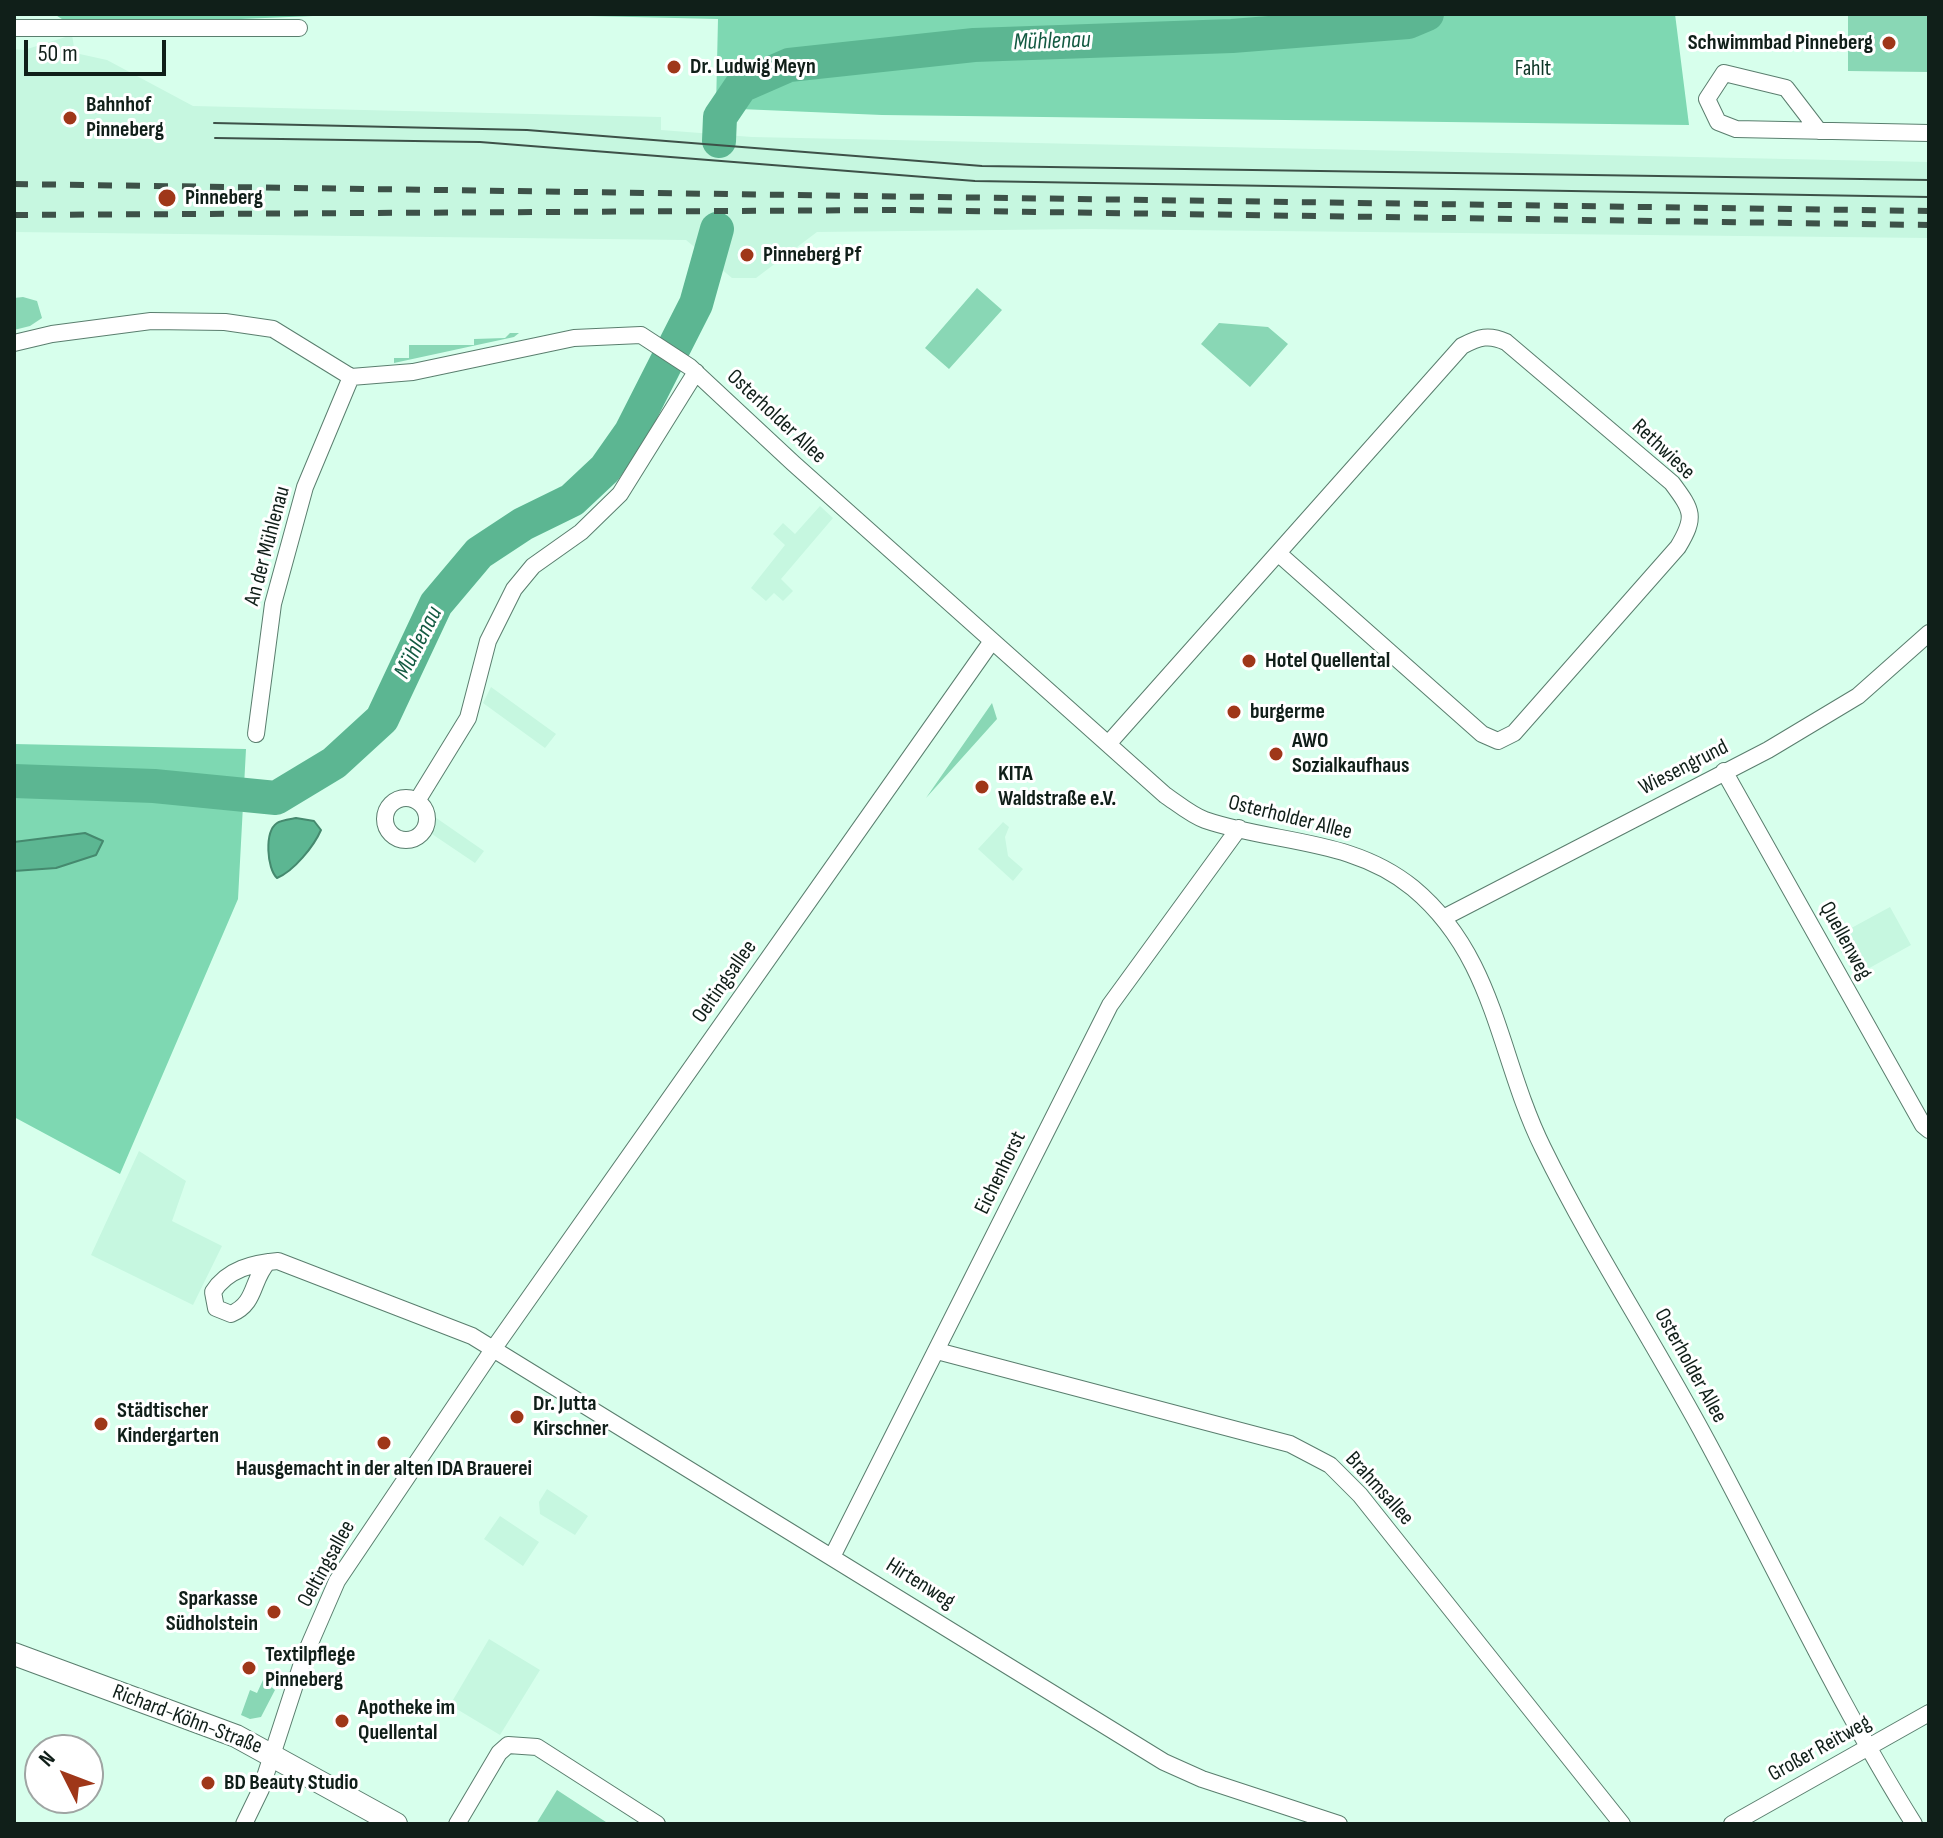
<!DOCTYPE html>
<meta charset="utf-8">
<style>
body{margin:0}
#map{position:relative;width:1943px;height:1838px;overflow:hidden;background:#d7ffec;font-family:"Sofia Sans Condensed",sans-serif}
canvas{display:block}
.frame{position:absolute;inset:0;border:16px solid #101f19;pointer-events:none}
.north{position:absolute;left:24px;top:1734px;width:80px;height:80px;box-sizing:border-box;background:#fff;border:2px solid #9fa5a3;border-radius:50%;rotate:312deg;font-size:22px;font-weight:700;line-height:32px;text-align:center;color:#101f19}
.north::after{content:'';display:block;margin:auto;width:28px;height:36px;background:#9f3719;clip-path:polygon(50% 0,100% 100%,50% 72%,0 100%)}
.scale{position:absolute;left:24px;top:40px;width:142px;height:36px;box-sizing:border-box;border:4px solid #101f19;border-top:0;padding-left:10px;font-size:24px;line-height:28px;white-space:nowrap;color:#101f19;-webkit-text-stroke:6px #fff;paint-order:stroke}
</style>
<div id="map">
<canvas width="1943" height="1838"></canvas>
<div class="frame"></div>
<div class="north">N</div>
<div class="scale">50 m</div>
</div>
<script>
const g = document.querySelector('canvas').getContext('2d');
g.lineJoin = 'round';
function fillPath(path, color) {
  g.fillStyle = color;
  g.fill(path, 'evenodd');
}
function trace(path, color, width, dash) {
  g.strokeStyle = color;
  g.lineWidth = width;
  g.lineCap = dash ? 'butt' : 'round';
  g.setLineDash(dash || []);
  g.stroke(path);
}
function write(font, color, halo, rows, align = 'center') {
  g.font = font + ' "Sofia Sans Condensed",sans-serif';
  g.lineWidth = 6;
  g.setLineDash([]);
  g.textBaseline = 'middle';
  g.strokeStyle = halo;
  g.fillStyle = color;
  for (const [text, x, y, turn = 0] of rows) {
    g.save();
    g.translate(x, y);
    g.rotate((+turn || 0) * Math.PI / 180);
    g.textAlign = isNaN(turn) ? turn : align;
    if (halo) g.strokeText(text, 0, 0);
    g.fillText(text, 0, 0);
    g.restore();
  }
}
const built = new Path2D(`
 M72 35 75 53 107 60 193 106 661 117V130L752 137 1929 162V238L1087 229 817 232 756 278H732L686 240 14 232V49L24 50Z
 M820 506 833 518 781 579 793 591 783 601 774 593 766 601 751 588 785 545 773 534 783 523 795 534Z
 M491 687 556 734 545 748 483 703Z
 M432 815 484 851 475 863 432 834Z
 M1003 822 1009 827 1005 837 1008 856 1023 869 1013 881 978 849Z
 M1890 907 1911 945 1855 976 1833 938Z
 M139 1151 186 1181 172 1221 222 1246 193 1305 91 1255Z
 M547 1489 588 1516 575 1535 540 1514 539 1502Z
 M500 1516 539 1542 523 1566 484 1539Z
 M489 1639 540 1670 500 1735 450 1705Z`);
const green = new Path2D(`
 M1848 14H1929V72L1848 71Z
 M977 288 1002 310 949 369 925 348Z
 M23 297 37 301 42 318 30 326 14 330V298Z
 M1219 323 1268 327 1288 344 1250 387 1201 344Z
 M510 333H519L514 337 394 363V358H409V345H474V339L505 338Z
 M992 703 997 719 926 798Z
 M263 1680 275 1690 261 1717 250 1719 241 1715 250 1690 257 1693Z
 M557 1790 609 1824H536Z`);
const forest = new Path2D(`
 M54 14H361L73 26Z
 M505 14H1675L1689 125 882 115 716 108 718 19Z
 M14 744 246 749 238 899 120 1174 14 1117Z`);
const water = new Path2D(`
 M296 818 314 821 321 830C314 846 294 871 277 878 267 869 264 832 277 823 281 820 291 819 296 818Z
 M85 833 103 841 96 855 56 868 14 871V842Z`);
const river = new Path2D(`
 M719 141 720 117 741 86 789 65 974 45 1232 36 1408 22 1427 14
 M14 781 154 786 276 798 334 763 382 719 436 604 479 553 523 524 572 500 605 469 631 432 696 304 717 229`);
const street = new Path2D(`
 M14 28H299
 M1819 131 1786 88 1724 73 1707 99 1718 122 1736 129 1929 133
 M14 343 52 334 151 321 225 322 273 329 351 377 413 372 574 338 641 335 690 367 793 463 1165 795C1177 803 1191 815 1205 820 1275 844 1352 838 1413 888 1496 957 1498 1057 1543 1148 1592 1248 1654 1342 1707 1441 1776 1569 1837 1701 1914 1824
 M256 734 273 604 305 487 351 377
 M1108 744 1462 346C1479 337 1489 334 1506 342L1672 483C1693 511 1696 517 1678 547L1514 733 1498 741 1482 734 1279 554
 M1724 771 1923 1125 1929 1130
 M385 819a21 21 0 1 1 42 0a21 21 0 1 1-42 0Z
 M417 801 468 718 488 641 514 589 533 566 581 532 620 494 696 372
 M1443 918 1768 750 1858 696 1929 633
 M268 1262C251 1280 257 1303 231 1314L216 1308 213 1292C227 1269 254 1263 278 1261L472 1336 1164 1762 1202 1779 1339 1824
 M937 1351 1290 1444 1330 1465 1360 1495 1622 1824
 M833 1555 1110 1005 1239 828
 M244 1824 261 1789 304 1657 337 1581 494 1348 992 641
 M457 1824 499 1753 508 1745 537 1747 657 1824
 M1732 1824 1929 1713`);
const secondary = new Path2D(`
 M14 1654 236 1736 396 1824`);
const tram = new Path2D(`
 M214 123 527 130 982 166 1929 180
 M215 138 480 142 975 181 1929 197`);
const rail = new Path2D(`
 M14 184 1929 211
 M14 215 902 210 1929 225`);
const markers = [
 [1889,43,8,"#9f3719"],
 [674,67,8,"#9f3719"],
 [70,118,8,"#9f3719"],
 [167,198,10,"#9f3719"],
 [747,255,8,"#9f3719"],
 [1249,661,8,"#9f3719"],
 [1234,712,8,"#9f3719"],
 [1276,754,8,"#9f3719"],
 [982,787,8,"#9f3719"],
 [517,1417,8,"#9f3719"],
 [101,1424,8,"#9f3719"],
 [384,1443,8,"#9f3719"],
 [274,1612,8,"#9f3719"],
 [249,1668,8,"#9f3719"],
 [342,1721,8,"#9f3719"],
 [208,1783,8,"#9f3719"]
];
const poiNames = [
 ["Schwimmbad Pinneberg",1873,43,"right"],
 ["Dr. Ludwig Meyn",690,67],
 ["Bahnhof",86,105],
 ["Pinneberg",86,130],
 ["Pinneberg",185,198],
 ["Pinneberg Pf",763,255],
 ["Hotel Quellental",1265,661],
 ["burgerme",1250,712],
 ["AWO",1292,741],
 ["Sozialkaufhaus",1292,766],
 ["KITA",998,774],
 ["Waldstraße e.V.",998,799],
 ["Dr. Jutta",533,1404],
 ["Kirschner",533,1429],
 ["Städtischer",117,1411],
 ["Kindergarten",117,1436],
 ["Hausgemacht in der alten IDA Brauerei",384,1469,"center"],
 ["Sparkasse",258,1599,"right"],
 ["Südholstein",258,1624,"right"],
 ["Textilpflege",265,1655],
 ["Pinneberg",265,1680],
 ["Apotheke im",358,1708],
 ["Quellental",358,1733],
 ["BD Beauty Studio",224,1783]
];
const parkNames = [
 ["Fahlt",1533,69]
];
const streetNames = [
 ["Osterholder Allee",776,417,43],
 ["Rethwiese",1663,450,43],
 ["An der Mühlenau",268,546,-75],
 ["Wiesengrund",1684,768,-27],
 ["Osterholder Allee",1290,818,14],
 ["Quellenweg",1845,941,61],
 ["Oeltingsallee",725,982,-55],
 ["Eichenhorst",1001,1173,-64],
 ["Osterholder Allee",1690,1366,61],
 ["Brahmsallee",1379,1489,48],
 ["Oeltingsallee",327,1564,-61],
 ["Hirtenweg",920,1584,32],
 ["Richard-Köhn-Straße",187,1720,21],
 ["Großer Reitweg",1820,1749,-29]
];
const waterNames = [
 ["Mühlenau",1052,42,-2],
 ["Mühlenau",419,643,-63]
];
fillPath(built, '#c6f7e0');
fillPath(green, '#89d7b5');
fillPath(forest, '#7ed8b2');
fillPath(water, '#5cb692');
trace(water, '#45896e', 2);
trace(river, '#5cb692', 34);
trace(street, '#5a7e6e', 18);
trace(secondary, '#5a7e6e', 24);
trace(street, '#fff', 16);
trace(secondary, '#fff', 22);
trace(tram, '#3d5148', 2);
trace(rail, '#3d5148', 6, [14, 14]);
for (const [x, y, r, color] of markers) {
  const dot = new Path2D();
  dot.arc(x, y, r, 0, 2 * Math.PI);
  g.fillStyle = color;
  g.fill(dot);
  trace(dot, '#fff', 3);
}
write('bold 22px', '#101f19', '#fff', poiNames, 'left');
write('22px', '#0c3526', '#fff', parkNames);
write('22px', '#101f19', '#fff', streetNames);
write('italic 24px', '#135a42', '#fff', waterNames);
</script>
